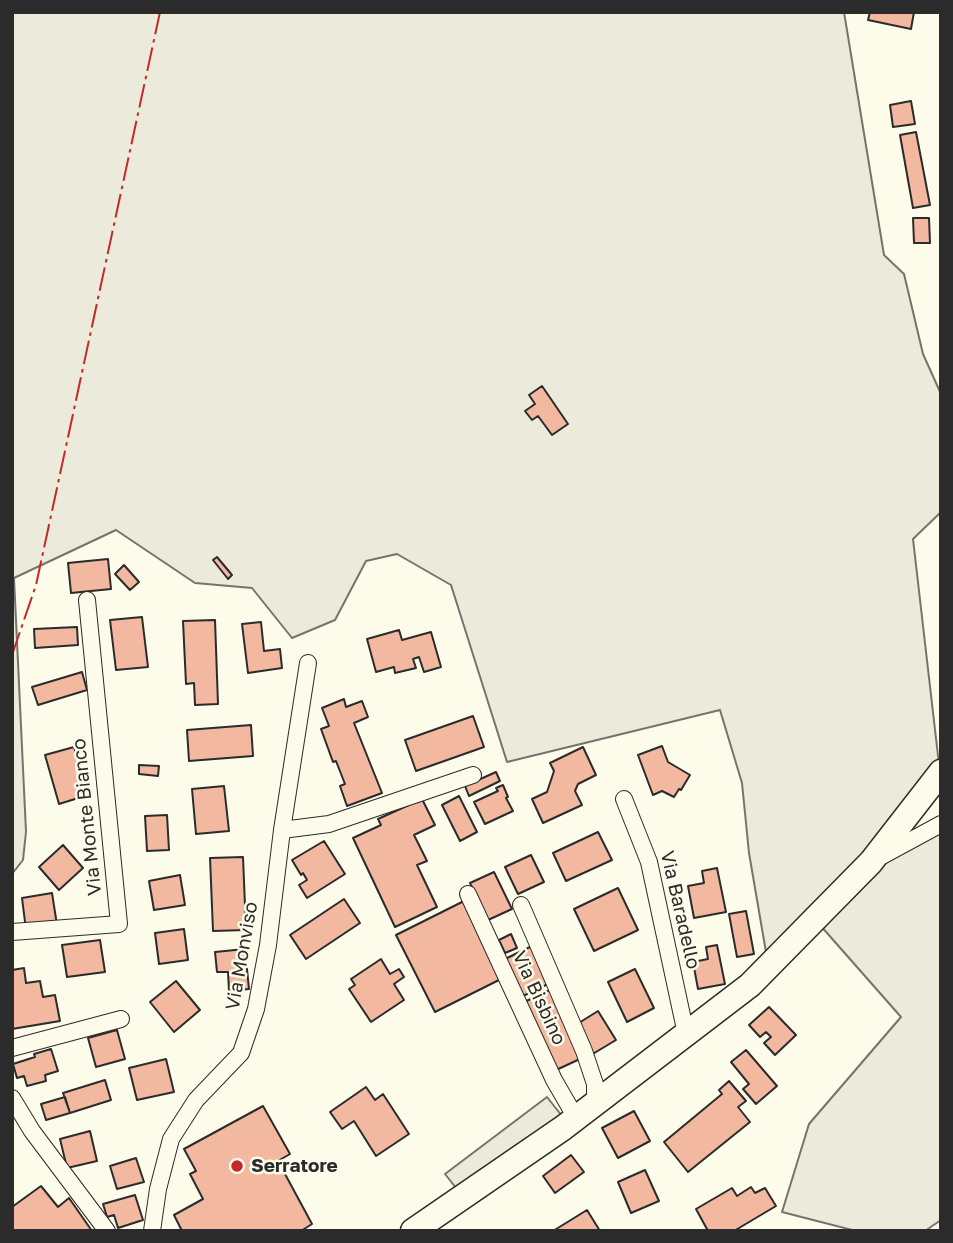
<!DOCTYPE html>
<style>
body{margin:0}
#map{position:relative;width:953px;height:1243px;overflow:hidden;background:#fdfbea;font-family:"Golos Text",sans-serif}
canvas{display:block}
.frame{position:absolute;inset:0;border:14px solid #2b2b2b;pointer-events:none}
</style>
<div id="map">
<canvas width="953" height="1243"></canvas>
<div class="frame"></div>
</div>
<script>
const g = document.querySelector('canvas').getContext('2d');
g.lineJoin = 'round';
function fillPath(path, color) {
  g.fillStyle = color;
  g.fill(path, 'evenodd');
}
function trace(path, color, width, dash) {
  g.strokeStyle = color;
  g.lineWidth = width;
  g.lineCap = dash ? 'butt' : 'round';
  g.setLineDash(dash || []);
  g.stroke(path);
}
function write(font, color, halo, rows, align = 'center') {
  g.font = font + ' "Golos Text",sans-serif';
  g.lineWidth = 5;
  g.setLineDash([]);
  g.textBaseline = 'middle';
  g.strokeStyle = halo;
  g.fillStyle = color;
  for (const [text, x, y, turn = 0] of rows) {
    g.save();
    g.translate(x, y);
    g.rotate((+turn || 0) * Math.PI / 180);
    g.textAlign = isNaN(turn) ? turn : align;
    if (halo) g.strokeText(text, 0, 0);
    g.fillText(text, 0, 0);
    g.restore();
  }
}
const green = new Path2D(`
 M12 12H844L884 255 904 274 923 354 941 394V512L913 539 940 773 873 860 941 823V1220L925 1231H856L782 1212 809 1124 901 1017 820 925 767 958 749 853 742 783 720 710 507 762 451 585 397 554 366 561 335 620 292 638 252 588 195 583 116 530 14 578 26 832 23 860 12 874Z`);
const parking = new Path2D(`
 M547 1097 562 1116 460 1193 445 1174Z`);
const building = new Path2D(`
 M870 12H914L911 29 868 20Z
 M911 101 915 124 893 127 890 105Z
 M916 132 930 205 913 208 900 135Z
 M913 218H929L930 243H914Z
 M542 386 568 424 552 435 538 416 532 420 525 411 535 404 529 395Z
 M217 557 232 575 228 579 213 560Z
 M108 559 111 589 71 593 68 563Z
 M124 565 139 582 130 590 115 574Z
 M142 617 148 667 116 670 110 620Z
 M215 620 218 704 195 705 194 683 186 684 183 621Z
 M261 622 264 651 280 649 282 668 248 673 242 624Z
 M77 627 78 645 35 648 34 629Z
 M399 630 402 640 431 632 441 667 424 672 419 657 413 659 416 668 395 673 394 667 376 672 367 639Z
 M82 672 87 690 38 705 32 687Z
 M344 699 346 707 362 701 368 717 354 723 382 793 347 806 340 786 345 784 336 761 333 762 321 729 329 726 322 708Z
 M473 716 484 747 416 771 405 740Z
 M251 725 253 756 189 761 187 730Z
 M662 746 668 762 690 775 681 790 679 789 674 797 662 791 653 795 638 755Z
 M74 747 88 795 59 804 45 755Z
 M583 747 596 775 578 784 575 791 582 805 543 823 532 799 547 792 554 771 550 763Z
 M139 765 159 766 158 776 139 774Z
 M496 772 500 781 469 796 465 786Z
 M503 785 508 797 506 798 513 811 485 824 474 802 498 791 496 788Z
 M224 786 229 831 196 834 192 789Z
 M459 796 477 832 460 841 442 805Z
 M422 799 435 825 414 835 427 861 417 865 437 907 395 927 353 838 381 825 378 819Z
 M167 815 169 850 147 851 145 816Z
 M598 832 612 860 566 881 553 853Z
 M324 841 345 874 307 898 299 885 307 880 303 873 301 875 292 860Z
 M63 845 83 868 59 890 39 867Z
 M531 855 544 882 518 894 505 867Z
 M243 857 246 930 213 931 210 858Z
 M717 868 726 912 694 918 688 886 704 883 702 871Z
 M494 872 512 909 488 920 470 883Z
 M180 875 185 905 154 910 149 881Z
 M618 888 638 930 594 951 574 909Z
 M52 893 57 925 26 930 22 898Z
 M344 899 360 923 306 959 290 935Z
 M464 901 503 978 435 1012 396 935Z
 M746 911 754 954 737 957 729 914Z
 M184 929 188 960 159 964 155 933Z
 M511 934 517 948 505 953 499 940Z
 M100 940 105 972 67 977 62 945Z
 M717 945 725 984 698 989 693 962 708 959 706 947Z
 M532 946 550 983 523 996 505 959Z
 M245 949 249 989 229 991 228 972H217L215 952Z
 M381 959 390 974 399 969 404 977 394 984 404 1000 371 1022 349 989 355 985 351 979Z
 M24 968 26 983 40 981 43 997 55 995 60 1021 12 1029V970Z
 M635 969 654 1008 627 1022 608 982Z
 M176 981 200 1010 174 1032 150 1002Z
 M550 990 582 1058 554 1071 522 1003Z
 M769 1007 796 1035 775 1055 764 1043 771 1037 766 1032 760 1037 749 1025Z
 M598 1011 616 1040 591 1055 574 1026Z
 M117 1030 125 1059 96 1067 88 1038Z
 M51 1049 58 1071 45 1075 46 1081 27 1086 24 1076 17 1078 13 1064 35 1057 34 1054Z
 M746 1050 777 1086 756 1104 743 1089 749 1084 731 1062Z
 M166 1059 174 1092 137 1100 129 1068Z
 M105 1080 111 1100 70 1113 63 1093Z
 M729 1081 746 1101 738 1107 750 1122 688 1172 664 1142 722 1094 719 1090Z
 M366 1087 375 1100 383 1094 409 1134 376 1156 354 1121 342 1129 330 1112Z
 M65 1097 70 1113 46 1120 41 1104Z
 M263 1106 290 1154 278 1161 312 1224 301 1231H182L174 1215 203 1199 190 1174 196 1171 184 1149Z
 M634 1111 650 1141 618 1158 602 1128Z
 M90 1131 97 1161 67 1168 60 1139Z
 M571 1155 584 1172 555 1193 543 1176Z
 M136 1158 144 1182 117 1189 110 1166Z
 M645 1170 659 1201 631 1213 618 1182Z
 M41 1186 58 1207 69 1198 92 1231H12V1207Z
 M751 1187 755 1193 765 1188 776 1206 734 1231H708L696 1209 732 1188 737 1196Z
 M135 1195 143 1220 118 1228 114 1215 107 1217 103 1204Z
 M587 1210 600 1231H553Z`);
const minor = new Path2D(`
 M624 799 649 862 686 1034
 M282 830 329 824 473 775
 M882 856 941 824
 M468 894 554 1080 576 1118
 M521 905 584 1051 595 1084V1093L599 1100
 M12 932 119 924 87 600
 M12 1048 121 1019
 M12 1098 32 1131 107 1231
 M152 1231 158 1189 171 1139 196 1100 241 1053 256 1009 268 945 282 830 308 663`);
const primary = new Path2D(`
 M413 1231 563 1128 750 985 871 862 941 772`);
const power = new Path2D(`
 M12 655 36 585 160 12`);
const markers = [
 [237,1166,7,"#c62828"]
];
const streetNames = [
 ["Via Monte Bianco",87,817,-96],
 ["Via Baradello",680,910,77],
 ["Via Monviso",242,956,-80],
 ["Via Bisbino",539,998,65]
];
const poiNames = [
 ["Serratore",251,1166]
];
fillPath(green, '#ecebdb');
trace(green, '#74746e', 2);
fillPath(parking, '#eceadb');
trace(parking, '#74746e', 2);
fillPath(building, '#f2b8a0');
trace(building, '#2b2b2b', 2);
trace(minor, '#2b2b2b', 18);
trace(primary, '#2b2b2b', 27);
trace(minor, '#fdfbea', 16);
trace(primary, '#fdfbea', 24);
trace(power, '#c62828', 2, [24, 5, 3.5, 5]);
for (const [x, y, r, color] of markers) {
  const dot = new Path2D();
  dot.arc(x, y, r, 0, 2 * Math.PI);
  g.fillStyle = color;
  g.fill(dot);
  trace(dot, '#fdfbea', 2.5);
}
write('19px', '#2b2b2b', '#fdfbea', streetNames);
write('bold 19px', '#2b2b2b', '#fdfbea', poiNames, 'left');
</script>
